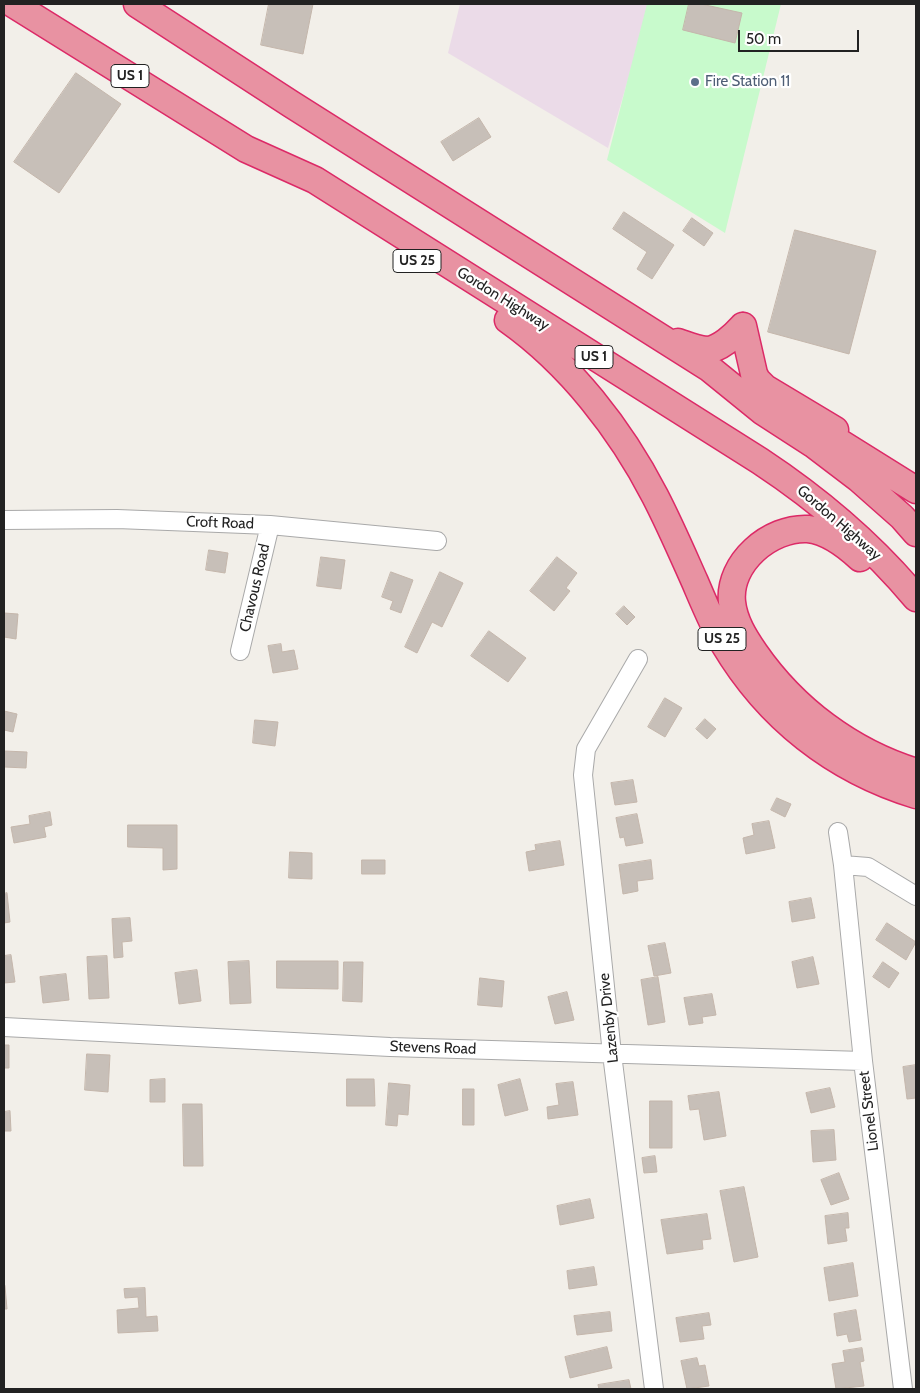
<!DOCTYPE html>
<style>
body{margin:0}
#map{position:relative;width:920px;height:1393px;overflow:hidden;background:#f2efe9;font-family:Cabin,sans-serif}
canvas{display:block}
.frame{position:absolute;inset:0;border:5px solid #222;pointer-events:none}
.scale{position:absolute;left:738px;top:30px;width:121px;height:22px;box-sizing:border-box;border:2px solid #222;border-top:0;padding-left:6px;font-size:15px;line-height:18px;white-space:nowrap;color:#222;-webkit-text-stroke:4px #fff;paint-order:stroke}
</style>
<div id="map">
<canvas width="920" height="1393"></canvas>
<div class="frame"></div>
<div class="scale">50 m</div>
</div>
<script>
const g = document.querySelector('canvas').getContext('2d');
g.lineJoin = 'round';
function fillPath(path, color) {
  g.fillStyle = color;
  g.fill(path, 'evenodd');
}
function trace(path, color, width, dash) {
  g.strokeStyle = color;
  g.lineWidth = width;
  g.lineCap = dash ? 'butt' : 'round';
  g.setLineDash(dash || []);
  g.stroke(path);
}
function write(font, color, halo, rows, align = 'center') {
  g.font = font + ' Cabin,sans-serif';
  g.lineWidth = 4.5;
  g.setLineDash([]);
  g.textBaseline = 'middle';
  g.strokeStyle = halo;
  g.fillStyle = color;
  for (const [text, x, y, turn = 0] of rows) {
    g.save();
    g.translate(x, y);
    g.rotate((+turn || 0) * Math.PI / 180);
    g.textAlign = isNaN(turn) ? turn : align;
    if (halo) g.strokeText(text, 0, 0);
    g.fillText(text, 0, 0);
    g.restore();
  }
}
const industrial = new Path2D(`
 M460 4H650L608 148 448 53Z`);
const park = new Path2D(`
 M647 4H781L725 233 607 160Z`);
const building = new Path2D(`
 M269 4H313L303 54 261 45Z
 M689 4H701L742 13 735 43 683 30Z
 M76 73 121 104 59 193 14 162Z
 M479 118 491 137 453 161 441 142Z
 M624 212 674 245 652 279 637 269 647 252 613 229Z
 M692 218 713 233 704 246 683 231Z
 M795 230 876 251 849 354 768 332Z
 M209 550 228 553 225 573 206 570Z
 M321 557 345 560 341 589 317 586Z
 M557 557 577 573 566 588 570 591 554 611 530 591Z
 M391 572 413 580 401 613 390 609 393 601 382 597Z
 M440 572 463 583 442 627 432 622 417 653 405 647Z
 M624 606 635 617 627 625 616 614Z
 M4 613 18 614 16 639 4 637Z
 M489 631 526 658 508 682 471 656Z
 M281 644 282 652 294 650 298 669 273 673 268 646Z
 M665 698 682 708 665 737 648 727Z
 M4 711 17 714 13 732 4 730Z
 M705 719 716 729 707 739 696 729Z
 M255 720 278 722 275 746 253 743Z
 M4 751 27 752 26 768 4 767Z
 M633 780 637 802 615 805 611 783Z
 M777 798 791 804 785 817 771 810Z
 M50 812 52 825 44 827 46 837 14 843 11 827 30 824 29 816Z
 M637 814 643 843 626 846 624 837 620 838 616 818Z
 M769 821 775 848 746 854 743 838 754 835 752 824Z
 M128 825H177V869L163 870V848L128 847Z
 M560 841 564 865 529 871 526 852 536 850 535 845Z
 M290 852 312 853V879L289 878Z
 M362 860H385V874H362Z
 M651 860 653 879 637 881 638 891 623 894 619 865Z
 M7 893 10 922 4 923V894Z
 M811 898 815 918 792 922 789 902Z
 M130 918 132 941 122 942 123 957 114 958 112 919Z
 M887 923 916 942 906 960 876 940Z
 M665 943 671 973 654 976 648 946Z
 M11 955 15 982 4 983V956Z
 M107 956 109 998 89 999 87 957Z
 M813 957 819 984 797 988 792 962Z
 M249 961 251 1003 230 1004 228 962Z
 M277 961H338V989L277 988Z
 M344 962H363L362 1002 343 1001Z
 M883 962 899 973 889 988 873 977Z
 M197 970 201 1001 179 1004 175 973Z
 M66 974 69 1000 43 1003 40 977Z
 M658 977 665 1022 648 1025 641 980Z
 M480 978 504 981 502 1007 478 1005Z
 M567 992 574 1020 555 1024 548 997Z
 M712 994 716 1015 702 1017 703 1023 689 1025 684 998Z
 M4 1045H9V1068H4Z
 M87 1054 110 1055 108 1092 85 1090Z
 M916 1065V1098L907 1099 903 1067Z
 M165 1079V1102H150V1080Z
 M347 1079H374L375 1106H347Z
 M520 1079 528 1110 505 1116 498 1085Z
 M573 1082 578 1115 548 1119 547 1107 559 1105 556 1084Z
 M389 1083 410 1085 408 1115 398 1114 397 1126 386 1125Z
 M830 1088 835 1107 811 1113 806 1093Z
 M463 1089H474V1125H463Z
 M719 1092 726 1136 704 1140 699 1109 690 1110 688 1096Z
 M650 1101H672V1148H650Z
 M183 1104H202L203 1166H184Z
 M10 1111 11 1131H4V1112Z
 M834 1130 836 1160 813 1162 811 1131Z
 M655 1156 657 1172 644 1173 642 1158Z
 M839 1173 849 1199 831 1205 821 1180Z
 M744 1187 758 1257 734 1262 720 1191Z
 M590 1199 594 1218 560 1225 557 1206Z
 M848 1213 849 1228H845L847 1241 828 1244 825 1216Z
 M707 1214 711 1239 702 1240 703 1249 667 1254 661 1220Z
 M853 1263 858 1296 829 1301 824 1268Z
 M594 1267 597 1285 569 1289 567 1271Z
 M5 1286 7 1309H4V1287Z
 M145 1288 146 1317 157 1316 158 1331 118 1333 117 1310 139 1308 138 1297 125 1298 124 1289Z
 M856 1310 861 1340 849 1342 847 1334 837 1336 834 1314Z
 M610 1312 612 1331 577 1335 574 1316Z
 M709 1313 711 1325 702 1326 704 1339 680 1342 676 1318Z
 M607 1347 612 1368 570 1378 565 1357Z
 M862 1348 864 1361 860 1362 864 1386 836 1389 832 1364 845 1362 843 1351Z
 M697 1358 699 1366 705 1365 709 1386 687 1389 681 1361Z
 M629 1380 631 1389H599L598 1385Z`);
const minor = new Path2D(`
 M4 520 117 519 270 525 437 541
 M240 651 270 525
 M638 659 586 749 583 775 612 1054 654 1389
 M838 832 843 865 863 1061 903 1389
 M843 865 868 867 916 896
 M4 1027 390 1047 863 1061`);
const highway = new Path2D(`
 M13 4 246 149 315 180 760 461C819 500 871 544 916 598
 M137 4 291 104 709 368 762 411 813 444 859 479 902 517 916 533
 M508 320C570 364 621 430 655 496 670 525 682 553 695 582 704 603 713 625 724 644 768 718 834 770 916 795
 M743 326 754 374 757 380 765 388 835 430
 M678 342C687 345 696 349 706 350 719 350 735 335 743 326
 M815 427 916 490
 M860 558C846 545 827 531 808 529 770 527 728 563 732 602 734 621 744 637 755 653 794 709 851 752 916 772`);
const markers = [
 [695,82,5,"#5c6f8a"]
];
const shields = [
 [130,76,38],
 [417,261,48],
 [594,357,38],
 [722,639,48]
];
const shieldNames = [
 ["US 1",130,76],
 ["US 25",417,261],
 ["US 1",594,357],
 ["US 25",722,639]
];
const serviceNames = [
 ["Fire Station 11",705,82]
];
const streetNames = [
 ["Gordon Highway",503,299,32],
 ["Croft Road",220,523,2],
 ["Gordon Highway",839,523,41],
 ["Chavous Road",255,588,-77],
 ["Lazenby Drive",609,1018,-96],
 ["Stevens Road",433,1048,2],
 ["Lionel Street",869,1111,-97]
];
fillPath(industrial, '#ebdbe8');
fillPath(park, '#c8facc');
fillPath(building, '#c7bfb8');
trace(building, '#c4b6ab', 1);
trace(minor, '#a9a9a9', 20);
trace(highway, '#dc2a67', 29);
trace(minor, '#fff', 18);
trace(highway, '#e892a2', 26);
for (const [x, y, r, color] of markers) {
  const dot = new Path2D();
  dot.arc(x, y, r, 0, 2 * Math.PI);
  g.fillStyle = color;
  g.fill(dot);
  trace(dot, '#fff', 2);
}
for (const [x, y, w] of shields) {
  const box = new Path2D();
  box.roundRect(x - w / 2, y - 11.5, w, 23, 4);
  g.fillStyle = '#fff';
  g.fill(box);
  trace(box, '#222', 1);
}
write('bold 14px', '#222', null, shieldNames);
write('15px', '#4e5e75', '#fff', serviceNames, 'left');
write('15px', '#222', '#fff', streetNames);
</script>
